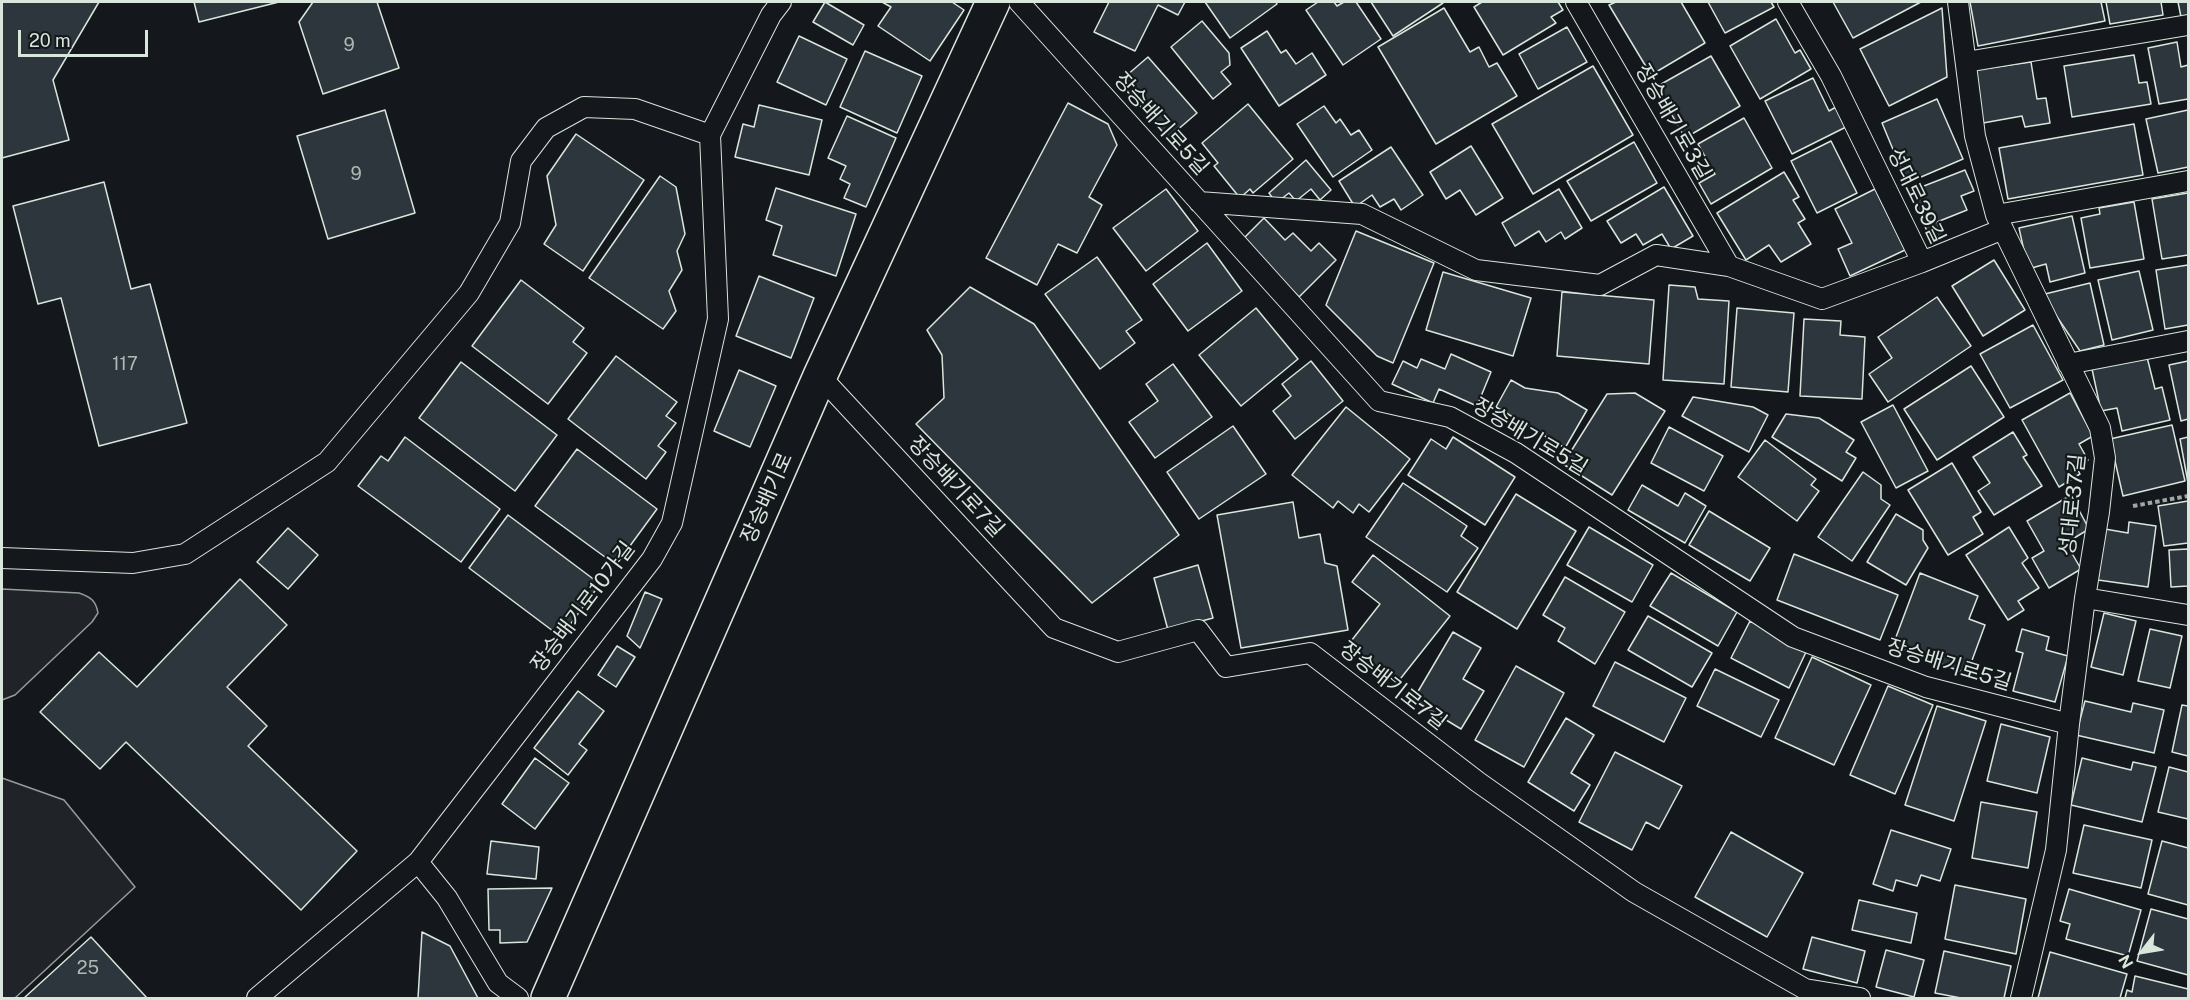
<!DOCTYPE html>
<meta charset="utf-8">
<style>
body{margin:0}
#map{position:relative;width:2190px;height:1000px;overflow:hidden;background:#14181c;font-family:"Public Sans",sans-serif}
canvas{display:block}
.frame{position:absolute;inset:0;border:3px solid #d8e6dc;pointer-events:none}
.north{position:absolute;left:2112px;top:922px;width:60px;height:60px;-webkit-text-stroke:4px #14181c;paint-order:stroke;rotate:239deg;font-size:16px;font-weight:700;line-height:24px;text-align:center;color:#d8e6dc}
.north::after{content:'';display:block;margin:auto;width:21px;height:27px;background:#d8e6dc;clip-path:polygon(50% 0,100% 100%,50% 72%,0 100%)}
.scale{position:absolute;left:18px;top:30px;width:130px;height:27px;box-sizing:border-box;border:3px solid #d8e6dc;border-top:0;padding-left:8px;font-size:18px;line-height:21px;white-space:nowrap;color:#d8e6dc;-webkit-text-stroke:4px #14181c;paint-order:stroke}
</style>
<div id="map">
<canvas width="2190" height="1000"></canvas>
<div class="frame"></div>
<div class="north">N</div>
<div class="scale">20 m</div>
</div>
<script>
const g = document.querySelector('canvas').getContext('2d');
g.lineJoin = 'round';
function fillPath(path, color) {
  g.fillStyle = color;
  g.fill(path, 'evenodd');
}
function trace(path, color, width, dash) {
  g.strokeStyle = color;
  g.lineWidth = width;
  g.lineCap = dash ? 'butt' : 'round';
  g.setLineDash(dash || []);
  g.stroke(path);
}
function write(font, color, halo, rows, align = 'center') {
  g.font = font + ' "Public Sans","Noto Sans KR",sans-serif';
  g.lineWidth = 4.5;
  g.setLineDash([]);
  g.textBaseline = 'middle';
  g.strokeStyle = halo;
  g.fillStyle = color;
  for (const [text, x, y, turn = 0] of rows) {
    g.save();
    g.translate(x, y);
    g.rotate((+turn || 0) * Math.PI / 180);
    g.textAlign = isNaN(turn) ? turn : align;
    if (halo) g.strokeText(text, 0, 0);
    g.fillText(text, 0, 0);
    g.restore();
  }
}
const green = new Path2D(`
 M2 589 79 593C91 597 96 601 98 613L92 622 15 695 2 700Z
 M2 778 64 800 135 887 15 998H2Z`);
const building = new Path2D(`
 M2 2H99L53 80 69 140 2 158Z
 M194 2H279L199 22Z
 M313 2H377L399 68 323 94 299 22Z
 M825 2 864 25 853 45 813 22Z
 M882 2H952L964 10 930 61 878 26 891 7Z
 M1109 2H1185L1178 15 1158 5 1135 51 1094 32Z
 M1205 2H1276L1277 4 1230 38Z
 M1318 2H1334L1337 6 1344 2H1356L1381 39 1343 65 1306 10Z
 M1371 2H1442L1443 3 1393 36Z
 M1482 2H1558L1563 10 1551 17 1556 23 1503 55 1474 7Z
 M1616 2H1681L1705 43 1651 75 1609 5Z
 M1708 2H1771L1774 7 1725 33Z
 M1833 2H1921L1853 38Z
 M1970 2H2101L2105 21 1978 46Z
 M2106 2H2161L2163 15 2110 24Z
 M2178 2H2188V16L2181 17Z
 M1444 8 1470 52 1479 47 1489 67 1497 63 1517 96 1436 144 1378 47Z
 M1942 8 1947 77 1889 106 1860 49Z
 M1776 19 1795 53 1800 50 1811 69 1760 99 1730 46Z
 M1202 21 1229 53 1230 65 1221 72 1231 84 1213 99 1171 47Z
 M1567 27 1587 62 1538 89 1519 54Z
 M1267 31 1281 53 1286 50 1296 64 1312 53 1326 75 1279 106 1241 48Z
 M799 36 847 59 826 105 777 82Z
 M2177 42 2181 67 2188 65V99L2159 104 2148 48Z
 M865 51 922 76 897 133 840 107Z
 M2134 55 2139 83 2147 82 2151 104 2072 117 2064 66Z
 M1711 56 1740 106 1685 138 1656 87Z
 M1148 57 1197 113 1168 138 1119 82Z
 M2031 62 2037 99 2046 98 2050 123 2025 127 2022 116 1983 123 1975 70Z
 M1593 66 1633 135 1533 194 1492 124Z
 M1813 78 1829 111 1836 107 1846 127 1792 154 1765 101Z
 M1937 99 1963 159 1907 183 1882 123Z
 M1068 103 1108 124 1117 145 1089 197 1102 205 1077 253 1058 244 1037 285 986 258Z
 M1248 104 1293 159 1253 193 1250 189 1240 198 1214 166 1218 163 1202 143Z
 M759 105 822 120 809 175 735 157 743 124 754 127Z
 M1324 106 1336 123 1340 119 1351 135 1359 130 1372 150 1333 177 1297 124Z
 M385 110 415 213 328 239 297 136Z
 M2188 110V167L2158 173 2146 119Z
 M847 116 896 138 866 207 844 198 850 184 840 179 846 166 828 158Z
 M1744 118 1772 168 1711 204 1699 183 1715 174 1698 144Z
 M2134 124 2143 175 2008 199 1999 148Z
 M576 134 644 180 583 271 544 244 556 225 547 176Z
 M1831 141 1857 193 1817 213 1791 161Z
 M1634 142 1657 183 1591 221 1567 181Z
 M1471 146 1503 198 1476 215 1460 190 1446 199 1430 172Z
 M1391 147 1423 195 1401 210 1394 199 1380 207 1372 195 1355 207 1339 181Z
 M1306 160 1331 190 1320 200 1311 189 1296 201 1289 193 1276 203 1269 193Z
 M1965 170 1974 191 1961 196 1967 210 1937 222 1942 235 1930 239 1911 191Z
 M1784 172 1799 197 1793 200 1805 219 1798 223 1811 244 1781 262 1769 245 1746 260 1717 213Z
 M660 176 676 187 685 234 677 251 682 270 669 291 676 311 663 329 589 278Z
 M104 182 131 289 150 284 187 423 99 446 61 298 38 304 13 206Z
 M1664 187 1693 236 1671 249 1662 234 1643 245 1636 234 1621 243 1607 221Z
 M776 188 856 214 836 276 773 255 782 226 766 220Z
 M1166 189 1198 231 1146 271 1113 228Z
 M1559 189 1582 228 1565 239 1561 232 1546 242 1539 231 1515 246 1502 223Z
 M1875 189 1905 250 1850 276 1838 249 1852 243 1835 209Z
 M2188 193V255L2162 259 2152 199Z
 M2134 202 2144 259 2090 268 2081 218 2100 214 2099 208Z
 M2072 216 2085 273 2050 282 2046 264 2028 269 2019 228Z
 M1264 218 1285 240 1293 233 1311 251 1319 243 1336 260 1299 297 1243 239Z
 M1356 231 1434 263 1393 363 1377 356 1326 305Z
 M1207 243 1242 291 1188 331 1153 284Z
 M1097 257 1142 320 1126 331 1135 343 1100 369 1045 294Z
 M1994 260 2025 310 1983 336 1952 286Z
 M2188 265V325L2165 329 2156 270Z
 M2139 271 2153 330 2112 340 2098 280Z
 M1443 272 1531 298 1513 356 1426 330Z
 M759 276 814 298 791 358 736 336Z
 M521 280 584 328 573 342 587 353 548 404 472 346Z
 M2090 283 2104 345 2080 351 2047 302 2045 294Z
 M1669 285 1695 287 1698 299 1729 301 1724 384 1663 380Z
 M970 287 1034 324 1179 535 1092 603 916 424 944 398 942 355 927 330Z
 M1562 292 1654 300 1649 364 1557 356Z
 M1937 297 1971 346 1888 402 1869 374 1892 358 1878 337Z
 M1256 308 1298 359 1241 406 1199 355Z
 M1737 308 1794 313 1788 392 1731 387Z
 M1804 319 1841 321 1840 335 1865 337 1862 399 1800 396Z
 M2033 325 2063 380 2010 408 1980 354Z
 M1451 354 1491 372 1477 406 1439 389 1433 403 1392 384 1403 361 1417 368 1421 359 1445 369Z
 M616 356 677 402 666 416 676 423 658 446 666 452 646 479 568 419Z
 M2147 357 2155 389 2162 387 2170 420 2122 431 2117 408 2101 411 2092 369Z
 M1311 361 1343 401 1295 439 1273 411 1291 396 1282 384Z
 M2188 361V419L2181 421 2169 365Z
 M461 362 557 435 515 491 419 418Z
 M1173 364 1212 417 1155 458 1129 422 1158 401 1146 384Z
 M1971 366 2004 417 1937 460 1904 409Z
 M739 370 776 386 750 447 714 431Z
 M1511 380 1525 388 1558 393 1587 410 1565 448 1496 407Z
 M1635 393 1665 411 1612 495 1563 464 1607 394Z
 M2070 393 2093 436 2079 444 2088 460 2076 466 2080 474 2059 487 2022 420Z
 M1693 397 1753 407 1768 415 1749 452 1682 416Z
 M1893 405 1928 471 1896 488 1861 422Z
 M1346 407 1410 459 1369 512 1359 504 1353 513 1338 501 1333 508 1292 475Z
 M1786 414 1819 418 1854 440 1846 452 1856 458 1842 481 1772 437Z
 M2172 425 2185 481 2123 496 2110 439Z
 M1233 426 1266 474 1199 519 1167 472Z
 M1669 427 1723 456 1704 491 1651 463Z
 M2013 432 2027 455 2023 457 2042 486 1994 515 1978 491 1990 483 1973 457Z
 M405 437 500 509 461 562 358 486 381 456 388 461Z
 M1453 437 1515 477 1485 525 1408 475 1431 439 1446 449Z
 M2188 437V483L2180 439Z
 M1765 440 1816 479 1811 485 1819 491 1797 521 1738 477Z
 M577 449 657 509 616 565 535 506Z
 M1952 463 1981 512 1973 517 1983 534 1948 555 1908 490Z
 M1863 472 1881 485V499L1890 505 1852 561 1818 537Z
 M1403 483 1467 526 1461 536 1478 548 1447 592 1366 537Z
 M1642 485 1678 506 1685 493 1706 506 1685 543 1628 510Z
 M1516 494 1576 531 1517 629 1457 592Z
 M2071 495 2089 529 2066 543 2081 569 2049 588 2032 558 2044 551 2027 521Z
 M2188 501V543L2164 546 2158 506Z
 M1293 502 1299 538 1320 534 1325 563 1337 566 1348 630 1241 648 1217 515Z
 M1709 511 1770 548 1750 581 1689 545Z
 M1896 514 1923 530V540L1928 548 1906 585 1867 562Z
 M508 515 600 584 561 637 469 568Z
 M2129 522 2156 526 2148 587 2098 580 2105 529 2128 533Z
 M1589 527 1653 565 1632 602 1567 565Z
 M2009 527 2028 558 2022 563 2039 588 2018 601 2024 610 2008 620 1966 555Z
 M288 528 318 555 288 589 257 562Z
 M2188 549V586L2171 587 2169 550Z
 M1794 554 1898 595 1880 640 1777 600Z
 M1373 555 1450 616 1397 683 1348 645 1380 604 1352 582Z
 M1198 565 1213 618 1168 630 1154 578Z
 M1671 573 1737 612 1718 646 1650 606Z
 M1920 573 1978 596 1969 619 1985 625 1967 674 1893 645Z
 M1565 577 1625 612 1595 664 1558 641 1565 628 1543 615Z
 M240 579 287 625 227 687 267 726 248 746 357 851 301 910 126 742 100 769 40 712 99 652 137 687Z
 M645 592 662 599 640 648 627 636Z
 M2104 613 2136 621 2123 675 2091 667Z
 M1648 616 1712 653 1692 687 1628 650Z
 M1750 621 1807 650 1789 688 1731 658Z
 M2022 629 2049 637 2046 650 2068 656 2055 702 2013 691 2023 653 2016 651Z
 M2150 629 2182 636 2170 688 2138 681Z
 M1453 632 1481 648 1463 679 1484 691 1461 729 1413 700Z
 M617 646 635 657 616 687 598 675Z
 M1812 657 1871 685 1834 765 1775 738Z
 M1615 662 1686 698 1664 742 1593 706Z
 M1516 666 1564 693 1524 767 1475 740Z
 M1715 669 1779 700 1761 737 1697 706Z
 M1888 686 1933 705 1895 794 1850 775Z
 M578 691 604 711 579 744 587 750 568 775 534 748Z
 M2085 701 2131 712 2133 703 2164 710 2154 753 2076 735Z
 M2182 705 2188 706V756L2172 752Z
 M1937 706 1986 721 1954 821 1905 805Z
 M1566 718 1594 735 1571 773 1590 785 1574 811 1528 782Z
 M2001 724 2050 737 2037 793 1987 781Z
 M1615 752 1682 786 1659 829 1646 822 1632 850 1579 822Z
 M535 758 569 783 535 829 502 804Z
 M2082 758 2131 770 2133 762 2156 767 2142 822 2071 805Z
 M2169 767 2188 772V819L2158 812Z
 M1981 802 2037 812 2028 868 1972 858Z
 M2084 825 2152 840 2141 888 2073 873Z
 M1891 830 1951 849 1940 881 1921 875 1917 886 1896 880 1893 891 1873 884Z
 M1731 832 1803 873 1767 937 1695 897Z
 M491 841 539 847 536 879 487 874Z
 M2162 841 2188 848V905L2148 894Z
 M1955 885 2026 899 2016 954 1945 939Z
 M552 888 527 942 500 943V930H489L488 889Z
 M2069 889 2141 910 2128 956 2066 939 2070 924 2060 921Z
 M1859 900 1917 913 1911 943 1852 930Z
 M2151 909 2188 919V975L2137 961Z
 M422 932 450 946 478 998H418Z
 M91 937 147 998H24Z
 M1812 937 1865 951 1857 983 1803 969Z
 M1886 950 1924 960 1914 997 1876 987Z
 M1944 951 2011 966 2004 998H1961L1935 993Z
 M2050 952 2127 974 2120 998H2038Z
 M2135 976 2188 989V998H2125L2127 990 2132 992Z`);
const path = new Path2D(`
 M2133 506 2188 496`);
const lane = new Path2D(`
 M1019 2 1379 401 1450 417 1516 453 1793 637 1926 687 2069 724
 M1576 2 1729 266
 M1958 2 1975 136 1996 215 2100 428 2105 458 2099 512 2085 598 2069 724 2056 850 2021 998
 M1966 62 2188 25
 M1199 202 1362 214 1476 270 1600 285 1656 255 1729 266 1822 299 1922 262 1831 76 1788 2
 M1996 215 2188 181
 M1922 262 2003 229
 M2068 364 2188 341
 M820 376 1054 628 1118 652 1198 630 1226 667 1310 653 1478 782 1634 892 1805 989 1860 998
 M2 558 133 563 185 554 327 462 469 293 510 223 521 161 546 128 584 107 635 109 710 135
 M2085 598 2188 615
 M418 862 447 898 498 983 518 998
 M257 998 418 862 652 559 672 523 718 319 710 135 771 15 781 2`);
const secondary = new Path2D(`
 M548 998 820 376 993 2`);
const numberNames = [
 ["9",349,45],
 ["9",356,174],
 ["117",125,364],
 ["25",88,968]
];
const streetNames = [
 ["장승배기로3길",1673,122,60],
 ["장승배기로5길",1161,124,48],
 ["성대로39길",1916,196,64],
 ["장승배기로5길",1530,437,31],
 ["장승배기로7길",956,487,47],
 ["장승배기로",767,498,-66],
 ["성대로37길",2073,505,-84],
 ["장승배기로10가길",583,607,-53],
 ["장승배기로5길",1949,665,17],
 ["장승배기로7길",1393,686,38]
];
fillPath(green, '#202428');
trace(green, '#939e99', 1.5);
fillPath(building, '#2c363c');
trace(building, '#d8e6dc', 1.5);
trace(lane, '#d8e6dc', 22);
trace(secondary, '#d8e6dc', 36);
trace(path, '#9da8a2', 4, [4.5, 3]);
trace(lane, '#14181c', 20);
trace(secondary, '#14181c', 33);
write('18px', '#adbab4', null, numberNames);
write('21px', '#d8e6dc', '#14181c', streetNames);
</script>
